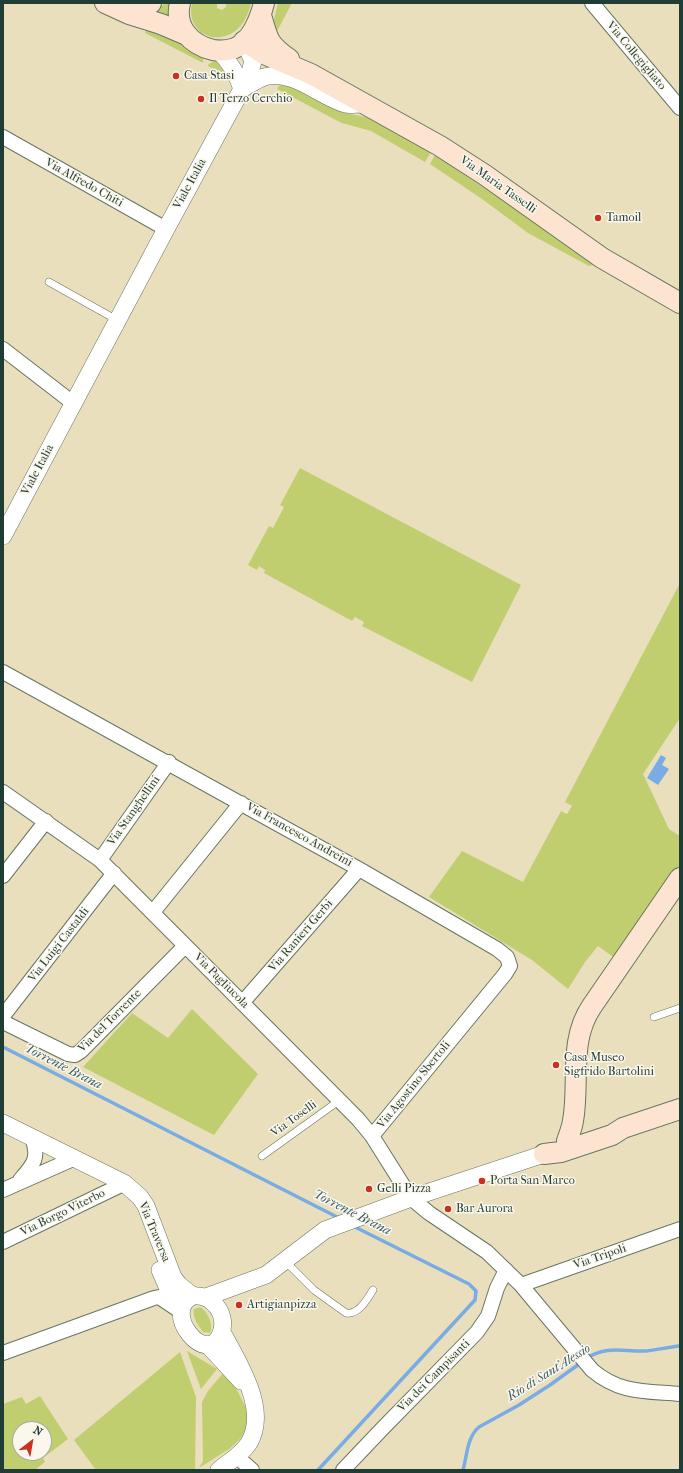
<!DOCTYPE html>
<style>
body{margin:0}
#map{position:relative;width:683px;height:1473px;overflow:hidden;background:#e9dfbc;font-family:"IM FELL French Canon",serif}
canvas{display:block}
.frame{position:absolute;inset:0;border:4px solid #1f3d34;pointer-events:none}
.north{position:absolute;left:12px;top:1421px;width:40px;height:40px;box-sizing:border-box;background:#fbf7ec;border:1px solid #a3ada2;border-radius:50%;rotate:31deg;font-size:11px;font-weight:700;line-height:16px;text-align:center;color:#1f3d34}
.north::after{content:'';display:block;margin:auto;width:14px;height:18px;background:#c8321e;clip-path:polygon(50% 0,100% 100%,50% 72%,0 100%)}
</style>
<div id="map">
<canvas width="683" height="1473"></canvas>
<div class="frame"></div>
<div class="north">N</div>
</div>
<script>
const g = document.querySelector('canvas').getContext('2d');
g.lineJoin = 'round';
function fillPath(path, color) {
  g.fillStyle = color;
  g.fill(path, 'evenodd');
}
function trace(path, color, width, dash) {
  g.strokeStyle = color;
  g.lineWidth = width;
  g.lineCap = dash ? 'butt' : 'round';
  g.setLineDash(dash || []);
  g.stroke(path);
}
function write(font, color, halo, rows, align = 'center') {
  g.font = font + ' "IM FELL French Canon",serif';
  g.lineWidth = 3;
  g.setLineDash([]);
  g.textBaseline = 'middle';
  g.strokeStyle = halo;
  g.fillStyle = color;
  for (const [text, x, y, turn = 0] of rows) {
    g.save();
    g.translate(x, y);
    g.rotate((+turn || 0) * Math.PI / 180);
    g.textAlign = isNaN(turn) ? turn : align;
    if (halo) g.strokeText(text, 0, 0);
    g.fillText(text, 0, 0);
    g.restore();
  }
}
const green = new Path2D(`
 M168 3H173V18L146 11Z
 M192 3H217V8L222 10 226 7V3H251C240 55 183 42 192 3Z
 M278 3H292L276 33 273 23Z
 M147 29H161L203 57V63L145 33Z
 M214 61 221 63 230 77 208 66 209 64Z
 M281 82 346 113 370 118 431 152 425 162 371 131 342 123 334 119 277 89Z
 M435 155 520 212 593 265 589 266 528 233 482 199 430 164Z
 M300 468 521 585 472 682 362 626 364 622 355 617 352 621 264 573 265 570 259 566 257 570 248 565 269 526 273 528 284 507 280 505Z
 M680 583V718L643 774 669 829 680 836V869L616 959 598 946 585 962 568 989 532 960 429 897 462 851 523 882 561 811 567 814 572 806 565 802Z
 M192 1009 258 1074 214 1135 83 1067 132 1013 168 1038Z
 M200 1307C208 1311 214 1326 210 1333L203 1332C198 1325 192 1317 194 1309Z
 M187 1351 217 1369 201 1389Z
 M180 1352 196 1397 195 1470H96L74 1440Z
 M223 1373 236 1388 247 1410V1429L240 1439 229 1449 199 1468 203 1461 202 1402 208 1391Z
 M40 1396 68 1439 43 1458 45 1462 35 1470H3V1404L22 1397 26 1404ZM20 1429H44V1453H20Z`);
const water = new Path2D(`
 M661 755 666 758 662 765 669 769 658 785 647 778Z`);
const stream = new Path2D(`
 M3 1047 339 1218
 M587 1358C607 1345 624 1352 646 1351 657 1350 668 1347 680 1346
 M318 1470 475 1300 476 1291 469 1284 353 1226
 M463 1470C467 1456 467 1437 479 1427L519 1405 550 1385 582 1362`);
const service = new Path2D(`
 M49 282 117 320
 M654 1017 680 1008
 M262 1156 340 1100
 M285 1261 314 1290 346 1313C359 1315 367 1299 373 1290`);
const minor = new Path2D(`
 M592 3 680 108
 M3 137 166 229
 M3 349 73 403
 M3 672 359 869 497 949 507 957 510 966 505 974 372 1136
 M3 792 100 860 358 1119 372 1136 411 1198 429 1213 487 1252 521 1285 592 1370C620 1394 646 1391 680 1394
 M100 860 169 762
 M3 876 46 821
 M153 912 241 803
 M242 1003 359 869
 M3 1016 114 873
 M3 1022 68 1054 75 1055 81 1051 185 946
 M20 1180C33 1165 40 1158 32 1138
 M3 1190 73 1159
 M3 1242 119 1186
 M521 1285 680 1229
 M3 1353 154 1298 159 1297 180 1311
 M236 1456 252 1470
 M343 1470 382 1429 477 1332 488 1316 497 1288 506 1270`);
const tertiary = new Path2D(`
 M219 51C230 62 237 74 242 89
 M242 89C249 85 256 80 264 77 293 69 319 96 345 104 350 105 356 104 361 104
 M3 536 166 229 249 76 253 61 244 41
 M3 1123 124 1183 140 1197 146 1206 173 1277 179 1285 193 1296
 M160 1270 169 1291 182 1306
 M193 1296C212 1294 228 1314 221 1333 208 1370 159 1311 193 1296Z
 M206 1297 266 1275 325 1230 411 1198 544 1154
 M207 1344 241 1381
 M219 1470C229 1462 242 1454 249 1443 269 1409 238 1362 222 1332`);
const secondary = new Path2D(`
 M105 3 129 14 161 24 187 35
 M180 3C174 27 191 45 213 50 220 51 228 51 235 48 251 42 260 19 264 3
 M119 7 132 6 151 3
 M261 15C268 40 268 44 289 59
 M244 41 264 54 311 74 440 146 485 175 602 258 680 303
 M567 1141C569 1135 572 1128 573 1121 580 1082 568 1041 592 1006L680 878
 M544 1154 561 1152 612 1135 623 1128 680 1109`);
const markers = [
 [176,76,4,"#c8321e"],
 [201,99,4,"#c8321e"],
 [598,218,4,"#c8321e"],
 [556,1065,4,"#c8321e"],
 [482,1181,4,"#c8321e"],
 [369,1189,4,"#c8321e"],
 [448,1209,4,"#c8321e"],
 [239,1305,4,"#c8321e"]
];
const streetNames = [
 ["Via Collegigliato",636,56,50],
 ["Via Alfredo Chiti",84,183,29],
 ["Viale Italia",190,184,-61],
 ["Via Maria Tasselli",498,185,35],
 ["Viale Italia",38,470,-62],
 ["Via Stanghellini",134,811,-55],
 ["Via Francesco Andreini",299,835,29],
 ["Via Ranieri Gerbi",301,936,-49],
 ["Via Luigi Castaldi",59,945,-52],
 ["Via Pagliucola",221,981,45],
 ["Via del Torrente",110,1021,-45],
 ["Via Agostino Sbertoli",414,1085,-51],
 ["Via Toselli",294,1119,-36],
 ["Via Borgo Viterbo",63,1213,-26],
 ["Via Traversa",154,1232,67],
 ["Via Tripoli",600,1257,-19],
 ["Via dei Campisanti",434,1376,-45]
];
const poiNames = [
 ["Casa Stasi",184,76],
 ["Il Terzo Cerchio",209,99],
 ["Tamoil",606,218],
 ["Casa Museo",564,1058],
 ["Sigfrido Bartolini",564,1072],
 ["Porta San Marco",490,1181],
 ["Gelli Pizza",377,1189],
 ["Bar Aurora",456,1209],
 ["Artigianpizza",247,1305]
];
const waterNames = [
 ["Torrente Brana",63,1067,27],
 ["Torrente Brana",352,1213,27],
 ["Rio di Sant'Alessio",549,1373,-32]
];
fillPath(green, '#c1ce6f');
fillPath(water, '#79ace5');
trace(stream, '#79ace5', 3.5);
trace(service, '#667664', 8);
trace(minor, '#667664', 16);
trace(tertiary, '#667664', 18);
trace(secondary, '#667664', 22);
trace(service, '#fff', 7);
trace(minor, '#fff', 14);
trace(tertiary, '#fff', 17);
trace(secondary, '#fde4d0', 20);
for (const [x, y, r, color] of markers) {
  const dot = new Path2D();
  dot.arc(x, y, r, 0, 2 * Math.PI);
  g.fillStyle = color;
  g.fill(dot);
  trace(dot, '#fbf7ec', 1.5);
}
write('12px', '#1f3d34', '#fbf7ec', streetNames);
write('12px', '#1f3d34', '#fbf7ec', poiNames, 'left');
write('italic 13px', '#3a5e69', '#fbf7ec', waterNames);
</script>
